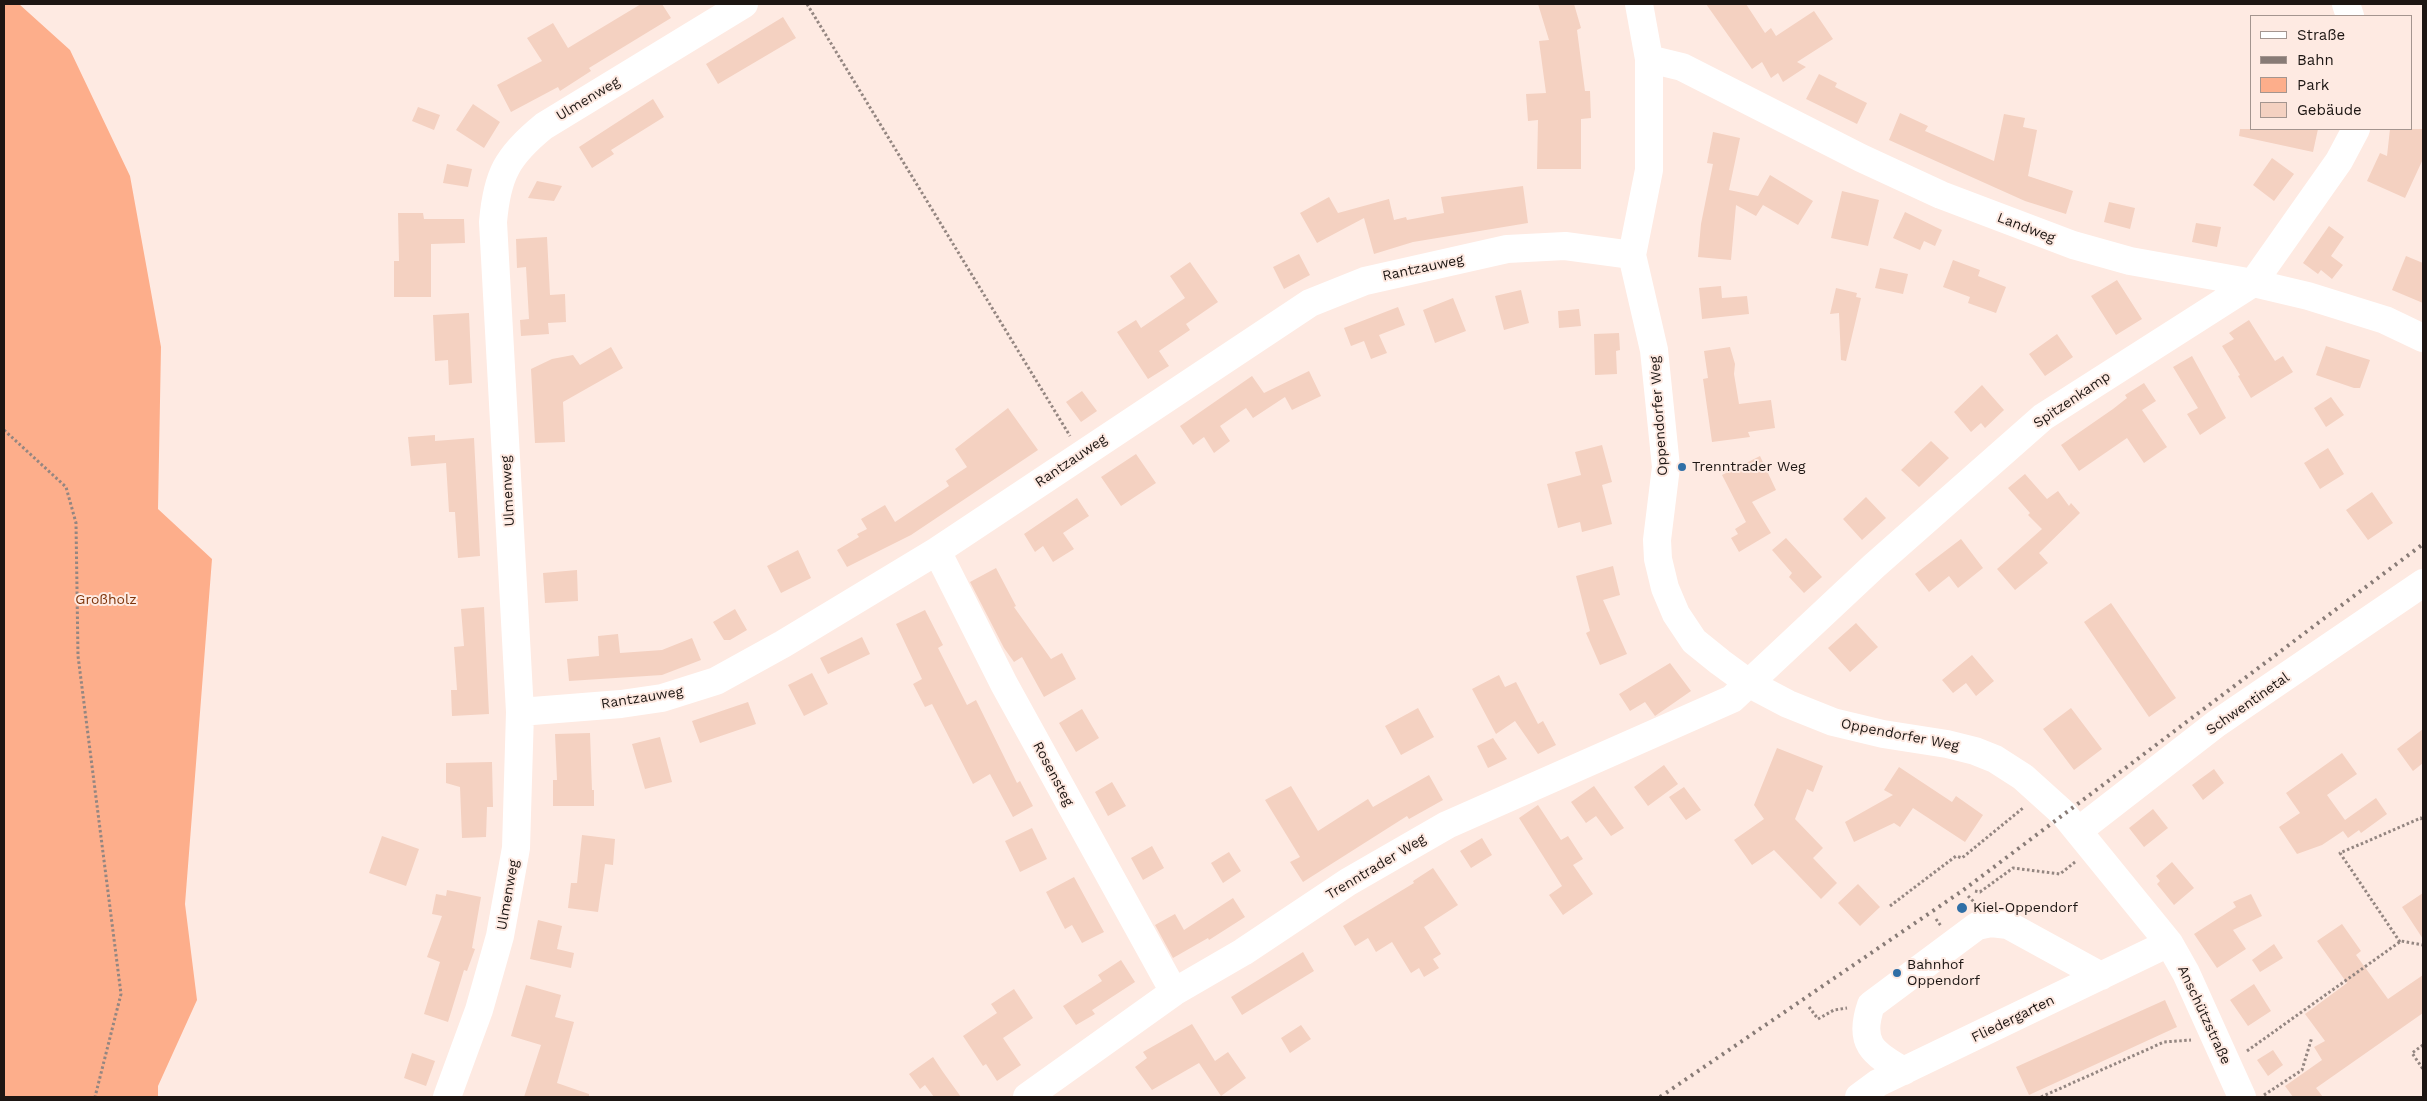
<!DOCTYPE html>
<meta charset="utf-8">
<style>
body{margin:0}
#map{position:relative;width:2427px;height:1101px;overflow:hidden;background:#feeae2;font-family:"Work Sans",sans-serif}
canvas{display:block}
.frame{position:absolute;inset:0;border:5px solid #1d1613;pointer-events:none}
.legend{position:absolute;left:2250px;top:15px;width:162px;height:115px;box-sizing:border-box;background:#feeae2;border:1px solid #a4958f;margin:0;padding:6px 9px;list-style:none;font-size:15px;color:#1d1613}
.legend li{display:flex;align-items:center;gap:10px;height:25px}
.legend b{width:25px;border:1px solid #a4958f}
</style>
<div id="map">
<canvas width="2427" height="1101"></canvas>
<div class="frame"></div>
<ul class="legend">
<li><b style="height:6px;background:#fff"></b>Straße</li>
<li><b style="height:6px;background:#887b76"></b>Bahn</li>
<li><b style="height:14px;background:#fdae8b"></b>Park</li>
<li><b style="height:14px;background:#f4d1c1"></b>Gebäude</li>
</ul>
</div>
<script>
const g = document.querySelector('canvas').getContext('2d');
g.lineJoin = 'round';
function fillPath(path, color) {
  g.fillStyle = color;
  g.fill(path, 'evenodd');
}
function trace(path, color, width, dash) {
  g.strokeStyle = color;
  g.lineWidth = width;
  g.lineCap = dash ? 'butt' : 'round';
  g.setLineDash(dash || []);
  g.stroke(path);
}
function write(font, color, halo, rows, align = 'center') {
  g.font = font + ' "Work Sans",sans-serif';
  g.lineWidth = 4;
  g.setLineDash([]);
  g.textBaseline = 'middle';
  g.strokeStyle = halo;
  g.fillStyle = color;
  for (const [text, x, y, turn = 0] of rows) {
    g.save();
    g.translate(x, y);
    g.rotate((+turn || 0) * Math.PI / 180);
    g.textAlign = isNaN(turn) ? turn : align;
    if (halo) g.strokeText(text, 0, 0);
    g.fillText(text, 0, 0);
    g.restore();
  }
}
const green = new Path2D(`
 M4 4H19L70 50 130 176 161 347 158 509 212 559 185 904 197 1000 158 1086V1097H4Z`);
const building = new Path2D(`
 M641 4H662L671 18 589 68 591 71 560 91 558 87 511 112 497 85 542 61 527 38 553 23 568 48Z
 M1538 4H1574L1581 28 1577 30 1585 91H1590L1591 118 1581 119V169H1537L1538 120 1528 121 1526 94 1546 93 1539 41 1549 40Z
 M1706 4H1746L1765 33 1771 28 1776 36 1814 11 1833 39 1797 62 1806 67 1783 82 1778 73 1771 78 1762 62 1752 69Z
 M783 17 796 38 718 84 706 64Z
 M1819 74 1837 83 1835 87 1867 103 1857 124 1806 99Z
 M653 99 664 117 611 150 614 154 592 168 579 147Z
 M473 104 500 122 484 148 456 130Z
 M418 107 440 115 434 130 412 121Z
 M1900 113 1928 126 1925 131 1994 161 2004 114 2025 118 2023 127 2037 130 2028 176 2073 191 2066 214 2025 201 1889 140Z
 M2240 129H2318L2313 152 2239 136Z
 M2390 129H2423V159L2405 198 2367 181 2380 153 2387 156Z
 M1713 132 1740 138 1729 190 1758 196 1770 175 1813 201 1798 225 1763 205 1756 216 1736 205 1731 260 1698 257 1701 224 1713 164 1707 163Z
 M2272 158 2294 174 2274 201 2253 185Z
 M447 164 472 169 468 187 443 183Z
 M537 181 562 186 554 201 528 198Z
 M1523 186 1528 223 1413 242 1374 254 1364 218 1317 243 1300 213 1329 197 1338 213 1389 199 1394 220 1406 217 1407 220 1444 213 1441 197Z
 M1842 191 1879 200 1868 246 1831 238Z
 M2109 202 2135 208 2130 229 2104 222Z
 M1905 212 1942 230 1935 246 1924 241 1920 250 1893 238Z
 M398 213H423L424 219H464L465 243 431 244V297H394V261H399Z
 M2196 223 2221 227 2217 247 2192 242Z
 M2329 226 2344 237 2331 256 2343 265 2332 279 2321 270 2318 274 2303 263Z
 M547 237 550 295 565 294 566 322 548 323 549 334 521 336 520 320 529 319 526 267 517 268 516 239Z
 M1299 254 1310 275 1284 289 1273 267Z
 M2406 256 2423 263V303L2392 290Z
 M1953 260 1980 270 1978 276 2006 287 1996 313 1968 303 1970 297 1943 287Z
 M1190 262 1218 302 1186 324 1190 330 1159 351 1169 366 1148 379 1117 332 1136 320 1141 328 1185 298 1170 276Z
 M1880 268 1908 274 1903 294 1875 288Z
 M2117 280 2142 319 2116 335 2091 296Z
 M1721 286 1722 298 1747 296 1749 314 1702 319 1699 288Z
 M1836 288 1857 293 1856 297 1861 298 1846 361 1841 360 1839 313 1830 314Z
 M1521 290 1529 323 1504 330 1495 296Z
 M1453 298 1466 331 1435 343 1423 310Z
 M1398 307 1405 325 1379 335 1387 353 1371 359 1364 341 1351 346 1344 328Z
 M1579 309 1581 326 1559 328 1558 311Z
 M469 313 472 383 449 385 448 360 435 361 433 315Z
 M2249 320 2275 361 2283 356 2293 372 2251 398 2238 376 2240 375 2222 346 2234 339 2229 333Z
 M1619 333 1620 350 1616 351 1617 374 1595 375 1594 334Z
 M2057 334 2073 357 2045 376 2029 354Z
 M2326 346 2370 360 2360 388H2354L2316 375Z
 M611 347 623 368 563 402 565 442 535 443 531 369 552 359 573 355 580 365Z
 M1730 347 1735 364 1734 374 1739 404 1771 400 1775 428 1748 432 1750 437 1712 442 1703 379 1708 378 1704 351Z
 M2192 356 2226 418 2200 435 2187 414 2198 408 2173 367Z
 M1309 371 1321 396 1292 410 1285 397 1253 418 1246 408 1220 426 1230 441 1214 453 1204 437 1193 445 1180 426 1252 376 1264 393Z
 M2144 383 2156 401 2142 410 2167 447 2144 463 2127 438 2079 471 2061 445 2113 409 2127 398 2125 395Z
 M1982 385 2004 410 1985 428 1981 423 1971 432 1954 412Z
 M1082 391 1097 411 1081 422 1066 402Z
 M2331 397 2344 415 2326 427 2314 408Z
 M1008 408 1038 450 911 535 847 567 837 550 859 537 857 534 867 529 861 519 885 505 895 522 949 486 946 481 967 467 955 449Z
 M435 435V441L474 438 480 556 458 558 455 512H449L446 463 411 466 408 437Z
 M1931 441 1949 458 1919 487 1901 470Z
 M1602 445 1612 482 1602 485 1612 524 1582 532 1580 522 1558 528 1547 484 1581 475 1575 452Z
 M2328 448 2344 474 2320 489 2304 463Z
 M1136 454 1156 483 1121 506 1101 477Z
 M1760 456 1776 490 1752 502 1771 533 1739 552 1731 538 1738 534 1735 529 1746 522 1722 475Z
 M2025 474 2047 499 2058 491 2069 506 2071 503 2080 513 2039 553 2048 563 2015 590 1997 569 2042 529 2028 515 2030 513 2008 488Z
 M2372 492 2393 523 2368 540 2346 510Z
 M1866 497 1886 518 1862 540 1843 519Z
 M1077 498 1089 516 1063 533 1074 549 1053 562 1043 546 1035 552 1024 534Z
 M1786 538 1822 577 1804 593 1789 577 1792 573 1772 550Z
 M1961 539 1983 568 1958 588 1949 576 1929 592 1915 574Z
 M798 550 811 578 781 593 767 566Z
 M1613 566 1620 595 1603 600 1627 654 1600 665 1586 633 1590 631 1576 576Z
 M996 568 1016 606 1014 607 1051 659 1062 653 1076 679 1044 697 1022 657 1014 662 1004 648 970 582Z
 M577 570 578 601 545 603 543 573Z
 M2111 603 2176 698 2149 717 2084 622Z
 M484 607 489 714 452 716 451 690H457L454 647 464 646 461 609Z
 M735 609 747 630 730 640H724L713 622Z
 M925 610 943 645 938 648 967 705 976 700 1017 783 1020 781 1033 806 1013 817 990 774 973 784 932 704 925 707 913 684 922 679 896 624Z
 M1856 623 1878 647 1850 672 1828 648Z
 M618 634 620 653 662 650 692 638 701 660 662 675 569 681 567 659 599 656 598 636Z
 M862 637 870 654 828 674 820 658Z
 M1972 655 1994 681 1976 696 1966 683 1953 693 1942 680Z
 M1670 663 1691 691 1655 716 1645 702 1630 711 1619 694Z
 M812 673 828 704 804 716 788 685Z
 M1499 675 1505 687 1516 682 1538 724 1543 721 1556 745 1538 754 1515 721 1496 734 1472 689Z
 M748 702 756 724 700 743 692 721Z
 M1418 708 1434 737 1401 755 1385 726Z
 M2071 708 2102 749 2074 770 2043 729Z
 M1082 709 1099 738 1076 752 1059 723Z
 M2423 729V763L2413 771 2397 749Z
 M590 733 592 790H594V806H553V780H557L555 734Z
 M660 737 672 782 645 789 632 744Z
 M1493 738 1507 759 1488 768 1477 746Z
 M1777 748 1823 766 1813 792 1807 789 1795 819 1823 848 1813 858 1837 883 1821 899 1774 850 1752 865 1734 840 1764 819 1754 805Z
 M2342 753 2357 774 2327 795 2345 820 2376 798 2387 814 2361 833 2359 830 2348 838 2343 831 2322 845 2297 854 2279 827 2300 813 2286 793Z
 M492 762 493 807H487L486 837 462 838 460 787 446 783V763Z
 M1664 765 1678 784 1648 806 1634 787Z
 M1899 767 1952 802 1956 796 1983 815 1965 842 1913 808 1900 827 1894 823 1854 842 1845 822 1893 795 1884 790Z
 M2214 769 2224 783 2203 800 2192 785Z
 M1429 775 1443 800 1409 819 1407 816 1303 882 1290 862 1300 857 1265 800 1291 786 1318 831 1368 799 1373 807Z
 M1112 782 1126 806 1108 816 1095 792Z
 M1594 786 1624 828 1611 836 1596 816 1586 823 1571 802Z
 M1684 787 1701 810 1686 820 1669 797Z
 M1538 805 1561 840 1568 836 1583 859 1573 865 1593 894 1563 915 1549 895 1562 886 1519 818Z
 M2153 809 2168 828 2144 847 2129 828Z
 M1032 828 1047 859 1020 872 1005 841Z
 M582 835 615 839 613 865 605 864 598 912 568 908 571 883H577Z
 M382 836 419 849 406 886 369 873Z
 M1482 838 1492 855 1471 868 1460 851Z
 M1152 846 1164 868 1143 880 1131 858Z
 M1229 852 1241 871 1223 883 1211 863Z
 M2172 862 2194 888 2174 905 2157 884 2160 881 2156 876Z
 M1433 868 1458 905 1424 927 1441 954 1433 959 1439 968 1424 977 1419 968 1411 973 1392 942 1376 952 1368 938 1355 946 1343 926 1414 883 1413 881Z
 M1074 877 1104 932 1082 943 1072 925 1065 929 1046 892Z
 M1858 884 1880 907 1860 926 1838 903Z
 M447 890 481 897 472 948 475 949 467 971 464 970 448 1022 424 1014 440 962 427 957 442 916 432 914 436 894 446 896Z
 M2423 893V939L2402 907Z
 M2251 894 2262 916 2233 930 2246 949 2217 968 2194 934 2236 907 2233 902Z
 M1233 898 1245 917 1209 940 1208 938 1173 958 1155 925 1175 914 1184 930Z
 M538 920 562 926 557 949 574 953 571 968 530 959Z
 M2342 924 2361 951 2356 955 2388 999 2423 975V1013L2316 1088 2323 1097H2293L2285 1086 2322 1060 2314 1047 2325 1041 2305 1014 2347 983 2317 941Z
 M2274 944 2283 958 2260 972 2252 960Z
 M1303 952 1314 971 1242 1015 1231 997Z
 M1121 960 1135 982 1092 1010 1095 1014 1076 1025 1063 1006 1102 981 1098 975Z
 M2254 984 2271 1011 2248 1026 2230 1000Z
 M526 985 561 995 555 1017 574 1022 557 1083 589 1094V1097H524L541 1045 511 1036Z
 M1014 989 1033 1018 1003 1038 1021 1065 997 1081 986 1064 983 1066 963 1036 997 1013 991 1004Z
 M2165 1000 2177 1027 2029 1095 2016 1067Z
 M1192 1024 1215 1061 1228 1052 1246 1078 1221 1096 1199 1063 1152 1090 1135 1067 1147 1058 1143 1052Z
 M1301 1025 1311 1039 1290 1053 1281 1038Z
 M2273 1050 2283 1065 2268 1076 2257 1060Z
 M412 1053 435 1061 426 1086 404 1078Z
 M933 1057 943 1072 961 1097H934L925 1085 920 1089 909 1074Z`);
const path = new Path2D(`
 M807 4 1070 436
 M4 430 66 487 76 523 78 656 121 994 95 1097
 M1975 891 1980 892 2013 868 2060 874 2075 862
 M1968 896 1975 903
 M1890 906 1956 856 1962 858 2023 808
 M1936 919 1941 926
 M2400 942 2340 853 2421 818 2423 821
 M1809 1007 1818 1019 1834 1010 1847 1008
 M2423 1045 2412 1053 2423 1069
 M2247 1051 2401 941 2423 945
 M2264 1095 2302 1070 2312 1037
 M2041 1097 2164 1042 2191 1040`);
const minor = new Path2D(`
 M1639 4 1649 59V170L1632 255 1654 350 1666 467 1657 540 1658 559 1665 588 1676 614 1694 641 1720 662 1750 684 1788 704 1833 722 1883 734 1947 744 1975 751 1995 759 2023 777 2064 814 2169 943 2186 973 2242 1097
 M2346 4 2350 16
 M1649 59 1682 67 1861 158 1941 195 2073 245 2130 261 2253 283 2308 296 2385 320 2423 338
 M937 551 1004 684 1174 992
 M520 712 621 704 662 698 716 681 783 644 937 551 1310 303 1365 281 1507 249 1565 246 1632 255
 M2078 831 2216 724 2423 583
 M1904 1071C1872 1053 1858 1043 1871 1005L1977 926 1991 923 2008 925 2101 976
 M447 1097 479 1010 500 936 516 848 520 712 493 222C497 175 507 156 544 126L744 4
 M1027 1097 1174 992 1243 952 1348 882 1447 825 1732 699 1874 566 2043 417 2253 283 2339 161 2356 129
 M1859 1097 1878 1083 2169 943`);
const rail = new Path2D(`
 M1660 1097 1962 891 2423 544`);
const markers = [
 [1682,467,5,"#306fa6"],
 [1962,908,6,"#306fa6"],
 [1897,973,5,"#306fa6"]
];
const streetNames = [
 ["Ulmenweg",588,99,-31],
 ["Landweg",2026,228,21],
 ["Rantzauweg",1423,268,-12],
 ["Spitzenkamp",2072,400,-34],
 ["Oppendorfer Weg",1659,416,-94],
 ["Rantzauweg",1071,461,-34],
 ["Ulmenweg",508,491,-93],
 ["Rantzauweg",642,698,-9],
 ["Schwentinetal",2248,704,-35],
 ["Oppendorfer Weg",1900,735,11],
 ["Rosensteg",1053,774,62],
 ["Trenntrader Weg",1376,867,-31],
 ["Ulmenweg",508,895,-80],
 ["Anschützstraße",2204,1015,65],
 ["Fliedergarten",2013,1019,-26]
];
const poiNames = [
 ["Trenntrader Weg",1692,467],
 ["Kiel-Oppendorf",1973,908],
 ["Bahnhof",1907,965],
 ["Oppendorf",1907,981]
];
const parkNames = [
 ["Großholz",106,600]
];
fillPath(green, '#fdae8b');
fillPath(building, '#f4d1c1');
trace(path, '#948681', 3, [2.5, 2.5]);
trace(minor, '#fff', 28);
trace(rail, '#887b76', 4, [2.5, 5]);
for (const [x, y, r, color] of markers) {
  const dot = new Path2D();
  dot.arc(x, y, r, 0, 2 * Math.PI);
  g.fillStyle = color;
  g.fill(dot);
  trace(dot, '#feeae2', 2);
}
write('14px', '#1d1613', '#feeae2', streetNames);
write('14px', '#1d1613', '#feeae2', poiNames, 'left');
write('14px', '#7f350a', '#feeae2', parkNames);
</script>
